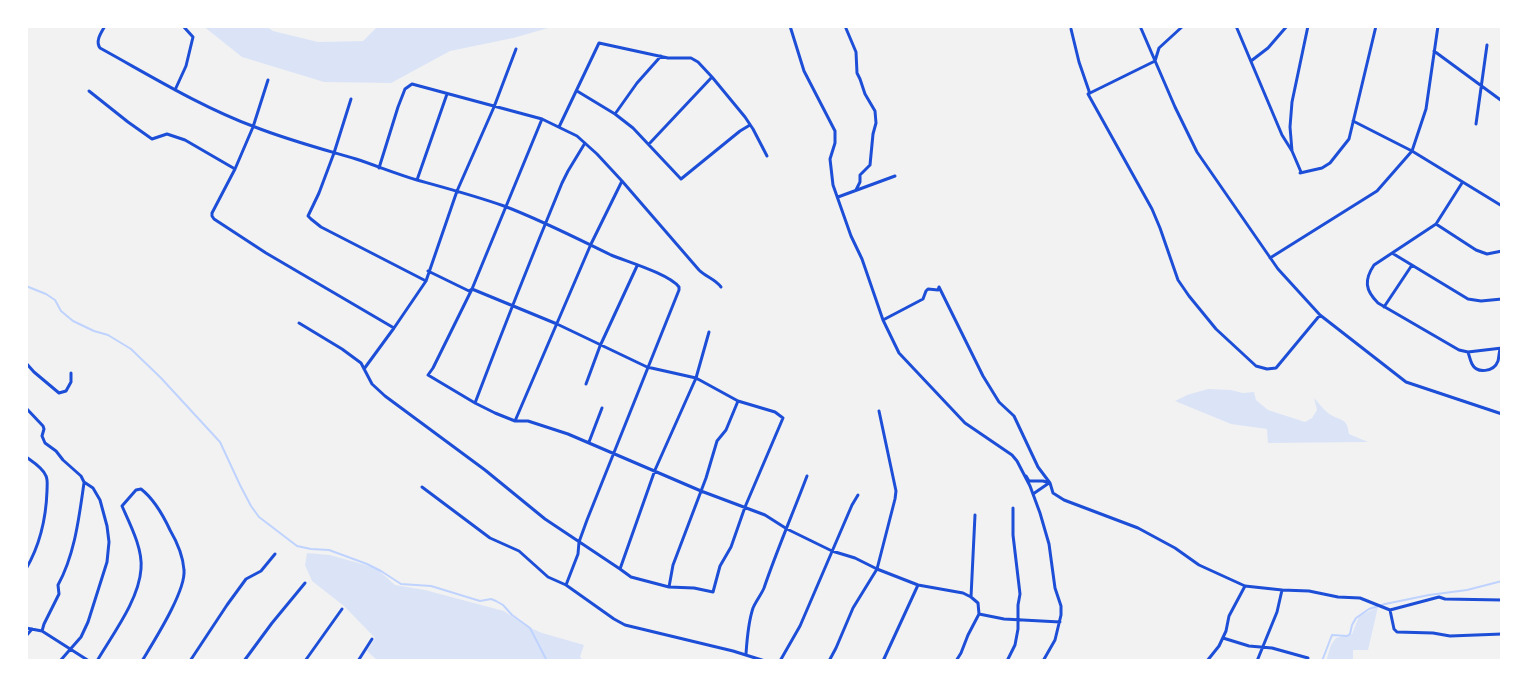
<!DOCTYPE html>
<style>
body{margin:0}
#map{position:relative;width:1528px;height:687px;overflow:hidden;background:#f2f2f2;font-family:"Nunito Sans",sans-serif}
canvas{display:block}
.frame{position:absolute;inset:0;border:28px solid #fff;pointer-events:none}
</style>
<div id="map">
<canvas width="1528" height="687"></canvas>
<div class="frame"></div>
</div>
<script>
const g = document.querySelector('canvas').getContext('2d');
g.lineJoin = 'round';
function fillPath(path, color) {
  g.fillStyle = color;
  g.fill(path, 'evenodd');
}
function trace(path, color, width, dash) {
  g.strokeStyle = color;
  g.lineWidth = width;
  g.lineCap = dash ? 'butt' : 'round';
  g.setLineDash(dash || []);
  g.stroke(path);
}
const green = new Path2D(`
 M203 26H266L273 31 318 42 363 41 378 26H555L513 38 450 51 391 83 324 82 242 57Z
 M1208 389 1231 390 1243 393 1254 392 1256 400 1268 410 1305 422 1312 418 1317 410 1314 398C1319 403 1323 409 1328 413 1340 422 1347 416 1349 434L1368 442 1268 443 1267 429 1231 424 1175 401 1187 395Z
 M307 553 330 555 376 568 395 585 425 590 504 611 526 626 542 633 584 645 580 657 584 661H378L367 651 375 638 344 606 312 581 305 565Z
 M1378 607 1368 650H1353V661H1326L1331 645 1336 638 1352 634 1359 616Z`);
const stream = new Path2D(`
 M26 286 46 294 55 300 61 311 73 321 94 331 108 335 131 349 161 378 220 442 240 485 251 506 259 517 297 546 311 549 329 550 367 564 381 571 401 584 431 586 480 601 491 599 496 601 503 605 512 615 530 628 547 661
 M1322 661 1332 635 1347 636 1350 634 1352 625 1356 618 1369 609 1385 604 1429 595 1467 590 1502 581`);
const minor = new Path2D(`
 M105 26C101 33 95 41 100 48 151 76 201 107 255 127 288 140 322 149 356 159 377 166 397 174 417 180 446 188 476 196 504 206 541 220 576 238 611 255 628 262 669 274 679 287V290L587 520 579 542 578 554 566 585
 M790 26 804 71 835 131V143L830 159 833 185 851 236 862 259 883 320 899 353 965 423 1012 455 1017 461 1030 486 1040 513 1049 544 1055 588 1061 606V615L1055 640 1043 661
 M845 26 856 52 857 73 860 79 865 94 875 111 876 123 873 134 870 165 860 175V182L856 190
 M1140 26 1175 107 1197 152 1278 269 1320 315 1406 382 1502 414
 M1183 26 1159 48 1155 61 1088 94 1152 209 1160 228 1178 280 1189 296 1216 329 1256 366 1267 369 1276 368 1320 315
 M1236 26 1282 135 1292 151 1301 172 1300 173 1322 168 1330 163 1349 139 1376 26
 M1071 29 1079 62 1089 91V94
 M1434 51 1502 101
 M1251 61 1268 48 1287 26
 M268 80 253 127 235 169 212 213V216L214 219 266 253 394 328
 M175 90 186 66 193 37 183 26
 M89 91 128 122 152 139 167 134 185 140 235 169
 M577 91 615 114 633 128 681 179 740 131 750 125
 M351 99 334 153 319 193 308 216 311 219 321 227 426 281
 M615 114 637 83 661 56
 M542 119 472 289 433 368 428 375 475 403 495 413 515 421H528L568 434 701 491 765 515 787 529 832 551 855 558 877 569 918 585 963 593 971 597
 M1353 121 1412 151 1502 206
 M1476 124 1487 45
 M559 127 599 43 668 58H691L698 62 712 77 745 117 753 129 767 156
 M649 144 712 77
 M1292 151 1290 127 1292 102 1308 26
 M379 168 398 107 405 89 412 84 542 119 577 136 597 154 622 181 699 270C706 277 715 279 721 287
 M417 180 447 94
 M1462 183 1436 224 1374 265C1364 280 1365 290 1378 303L1459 350 1468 352 1502 348
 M838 197 895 176
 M1436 224 1476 250 1487 254 1502 251
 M1392 253 1468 299 1481 301 1502 299
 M1270 258 1377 191 1412 151 1426 109 1438 26
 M1384 307 1412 265
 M883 320 923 299 926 291 928 289 938 290 939 287 983 376 999 402 1014 416 1038 467 1050 483 1053 493 1064 500 1138 528 1175 548 1199 565 1245 586 1282 590 1309 591 1338 597 1360 598 1390 610 1439 597 1445 599 1502 600
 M299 323 342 349 361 363 372 384 385 396 485 470 545 519 620 569 631 577 669 587 694 588 713 592 720 566 731 547 745 507 783 418 775 412 738 401 696 378 647 367 557 324 472 289 469 291 428 271
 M1468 352C1469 355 1470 360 1472 364 1477 374 1494 372 1498 361 1499 357 1499 353 1500 349
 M26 363 34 372 59 393 66 391 71 382V373
 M364 369 394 328 426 281 457 191 494 107 516 49
 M586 384 600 346 637 266
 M475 403C503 329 532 256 562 183L568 171 585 143
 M26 408 43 426 44 429 42 436 45 443 56 451 63 460 81 476 84 482 93 488 100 500 107 526 109 542 107 562 88 622 81 637 60 661
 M515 421 591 244 622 181
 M589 442 602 408
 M26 457C33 462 43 468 46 476 48 480 47 486 47 491 46 519 40 545 26 569
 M1026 476 1029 481H1043L1050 483
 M422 487 490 538 519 551 548 577 566 585 614 619 625 625 733 651 765 661
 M1033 494 1049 483
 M620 569 655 470 696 378 709 332
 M669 587 673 565 706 478 717 441 726 430 738 401
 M1390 610 1394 629 1397 632 1433 633 1450 636 1502 634
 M979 614 1004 619 1060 622
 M26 628 42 631 89 661
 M42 631 44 624 59 594 58 585C75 554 79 517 84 483
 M26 636 32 629
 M1223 638 1249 646 1272 648 1308 658
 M746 654C747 639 748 623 753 608 756 601 761 595 764 588 777 550 793 513 807 476
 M97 661C112 635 139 600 141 569 143 549 130 524 122 506L136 490 141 489C154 499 163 515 170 530 177 542 183 555 184 570 186 591 154 641 142 661
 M190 661 227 605 246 579 261 571 275 554
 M244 661 272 623 305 583
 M305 661 342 609
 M358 661 372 639
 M780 661 800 626 852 505 858 495
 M829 661 836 648 853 608 877 569 895 499 896 491 879 411
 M883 661 918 585
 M956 661 961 653 968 635 979 614 978 603 971 597 975 515
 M1007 661 1015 645 1018 629V605L1020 594 1013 535V508
 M1207 661 1219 646 1226 631 1229 616 1245 586
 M1257 661 1277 612 1282 590`);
fillPath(green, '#dbe4f7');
trace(stream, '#bfd3fe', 2);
trace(minor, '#1d4ed8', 3);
</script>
